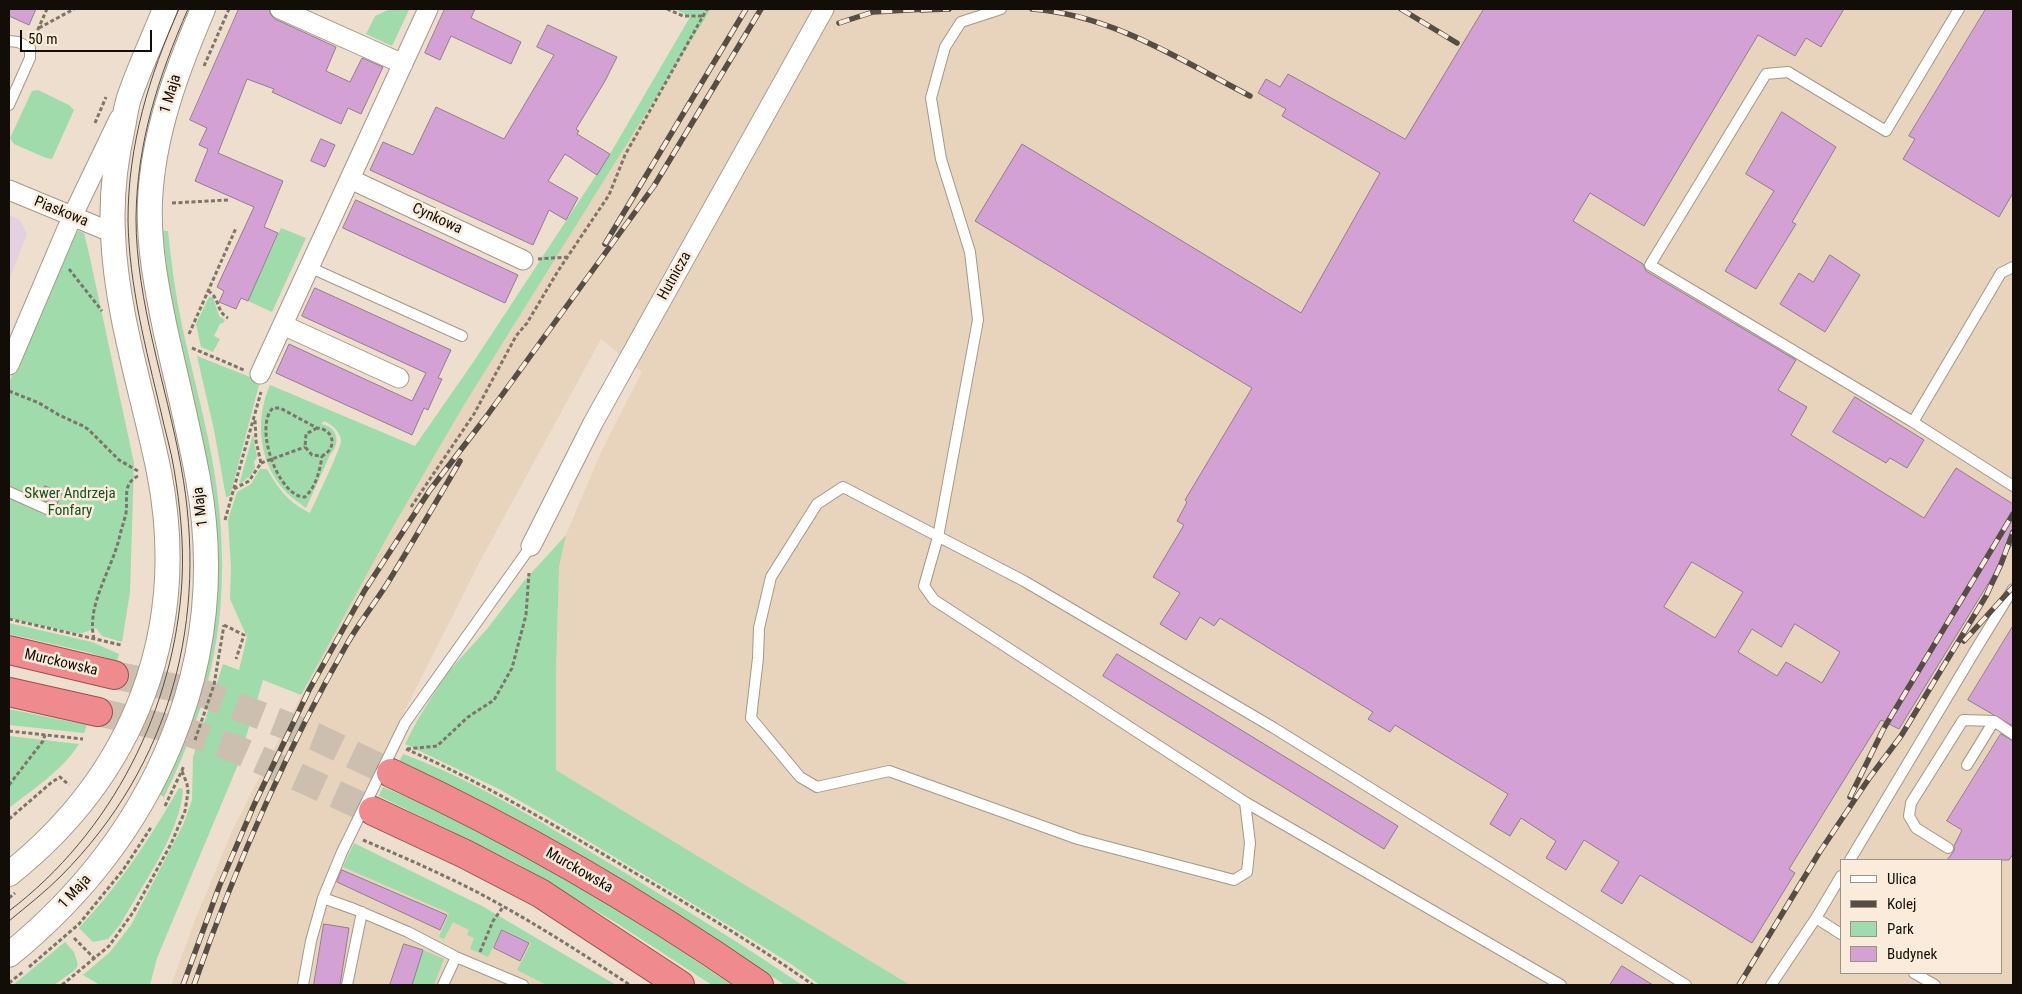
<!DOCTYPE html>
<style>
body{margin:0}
#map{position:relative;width:2022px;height:994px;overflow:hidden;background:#eddecd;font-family:"Roboto Condensed",sans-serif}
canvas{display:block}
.frame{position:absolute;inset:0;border:10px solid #120d07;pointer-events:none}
.legend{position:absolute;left:1840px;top:859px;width:162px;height:115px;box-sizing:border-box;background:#fbebda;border:1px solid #9e9286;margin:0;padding:6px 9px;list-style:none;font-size:15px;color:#120d07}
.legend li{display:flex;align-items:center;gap:10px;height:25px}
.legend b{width:25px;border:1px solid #9e9286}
.scale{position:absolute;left:20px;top:30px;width:132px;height:22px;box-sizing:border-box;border:2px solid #120d07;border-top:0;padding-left:6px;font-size:15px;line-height:18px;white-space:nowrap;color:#120d07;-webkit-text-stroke:4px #fbebda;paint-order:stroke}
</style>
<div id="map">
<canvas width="2022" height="994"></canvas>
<div class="frame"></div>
<ul class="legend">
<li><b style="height:6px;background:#fff"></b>Ulica</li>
<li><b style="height:6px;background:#564e44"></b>Kolej</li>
<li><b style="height:14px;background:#a0dbac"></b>Park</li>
<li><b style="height:14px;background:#d4a1d4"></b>Budynek</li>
</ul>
<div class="scale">50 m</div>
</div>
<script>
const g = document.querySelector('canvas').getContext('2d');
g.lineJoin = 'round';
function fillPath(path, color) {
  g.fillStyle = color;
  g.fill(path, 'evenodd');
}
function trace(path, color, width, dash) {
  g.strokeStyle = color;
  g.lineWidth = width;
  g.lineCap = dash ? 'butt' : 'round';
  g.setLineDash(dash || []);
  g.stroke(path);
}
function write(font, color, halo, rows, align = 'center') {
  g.font = font + ' "Roboto Condensed",sans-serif';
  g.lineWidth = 5;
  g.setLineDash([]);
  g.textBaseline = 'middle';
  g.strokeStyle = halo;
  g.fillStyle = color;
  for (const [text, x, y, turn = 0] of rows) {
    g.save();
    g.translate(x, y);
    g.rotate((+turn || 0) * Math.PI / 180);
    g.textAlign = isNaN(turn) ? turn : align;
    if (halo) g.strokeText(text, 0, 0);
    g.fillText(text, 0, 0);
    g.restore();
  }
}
const built = new Path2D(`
 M711 9H2013V985H910L556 770V673L559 567 566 535 602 450 642 372 601 339 479 563 400 720 339 850 493 921 605 985H171L195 920 233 829 314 671 390 532 464 405ZM1841 860H2001V973H1841Z`);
const education = new Path2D(`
 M9 215 20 220 27 234 9 280Z`);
const green = new Path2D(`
 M390 9 409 10 392 46 366 34 375 16Z
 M675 9H711L464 405 390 532 301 695 263 680 237 767 157 958 150 985H100L83 975 110 952 131 925 183 825 192 800 193 757 223 664 239 670 247 637 230 599 231 568 228 520 237 492 251 484 260 469H267C279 490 288 502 310 513 315 502 342 447 341 440 340 431 331 424 324 421L321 424C338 427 341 443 330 455L306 508C300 503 293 499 287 493 259 465 254 421 270 385L415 446 474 361 610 154 690 17Z
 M38 90 69 105 74 110 52 159 46 158 14 144 10 138 32 91Z
 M281 228 306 238 272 312 248 301Z
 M78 231 84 233 90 258 134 463 130 592 122 642 102 636 96 628 80 634 9 618V383L72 239Z
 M163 231H168C171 261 175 291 181 321 194 383 213 444 219 507 230 615 212 700 164 797L157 793C211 695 229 586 209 476 193 394 169 314 163 231Z
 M209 297H213L219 316 225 320 223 323 220 324 214 336 220 339 213 352 201 347 196 324Z
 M197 356 260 381 230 496 226 497 214 430Z
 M253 434 257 457 254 462 255 467 251 475 239 485Z
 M566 535 559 567 556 673V770L910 985H820L791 964 738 931 553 820 499 789 405 744 418 719 447 673 487 629 524 581Z
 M9 623 92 642 119 654 117 661 87 652 9 634Z
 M9 709 87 725 84 733 9 725Z
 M9 736 79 744C62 771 33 789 9 808Z
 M403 754C474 780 539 821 604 860 671 901 738 941 802 985H785C661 902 536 822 399 762Z
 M383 787C507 839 621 910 732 985H712L618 924 516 863 379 796Z
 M179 788 183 789C181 832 141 887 120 925L108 939 93 942 79 928C121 883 148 841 179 788Z
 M354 843 482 906 616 985H547L517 970 531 943 502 929 488 957 470 949 474 938 467 935 469 930 453 922 444 939 439 937 449 913 343 867Z
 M65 942 74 952 78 965 75 970 54 985H13Z
 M423 950 444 959 434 985H412Z`);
const building = new Path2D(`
 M9 9H36L29 25 9 16Z
 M239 9H269L271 15 275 19 336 47 326 71 350 82 362 58 383 67 361 114 348 108 341 124 272 92 274 89 247 79 218 153 283 181 264 227 278 233 248 301 241 298 236 309 219 302 224 291 217 287 254 207 195 181 208 149 199 145 207 128 190 120Z
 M445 9H475L471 18 521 42 511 64 451 36 440 60 425 53Z
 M1484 9H1844L1821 47 1806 38 1795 56 1758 35 1644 226 1590 193 1573 221 1643 264 1646 271 1796 360 1778 390 1807 407 1791 435 1924 518 1956 468 2013 504V543L1899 729 1881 720 1789 869 1795 873 1752 943 1640 875 1622 904 1601 891 1619 862 1584 840 1566 870 1546 858 1556 841 1521 818 1510 836 1490 824 1508 794 1395 725 1390 732 1368 719 1373 712 1220 618 1214 626 1200 617 1186 640 1160 624 1180 593 1153 577 1184 525 1177 521 1185 506 1187 502 1185 500 1252 388 975 221 1022 144 1301 313 1380 173 1282 116 1286 109 1258 93 1266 79 1280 87 1288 74 1405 139ZM1692 562 1743 592 1715 638 1664 607ZM1795 624 1840 652 1822 683 1786 662 1777 676 1738 652 1752 629 1781 647Z
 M1986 9H2013V193L1999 217 1903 159 1915 139 1909 136Z
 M548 25 617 57 605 81 576 129 579 131 577 134 610 154 597 175 565 154 548 181 578 198 566 220 549 210 533 245 370 170 383 142 413 155 436 107 504 139 554 55 537 47Z
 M1782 112 1836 147 1792 222 1796 224 1756 289 1725 271 1774 191 1746 174Z
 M321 139 335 145 325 167 311 161Z
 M356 200 518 275 505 303 343 228Z
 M1830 255 1860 275 1825 332 1780 304 1799 273 1813 282Z
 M315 288 451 350 438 378 442 379 435 394 428 410 424 408 412 435 276 373 289 344 412 401 426 373 302 316Z
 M1855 397 1924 440 1907 468 1890 458 1886 463 1833 432Z
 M45 486 62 493 55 508 50 503 39 498Z
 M2013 626V726L1968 700Z
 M1117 654 1398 826 1384 849 1103 676Z
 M2001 734 2013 741V854L2009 860H1947L1954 851V846L1962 830 1947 821Z
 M342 870 447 915 440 930 337 882Z
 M324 924 349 928 340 985H314Z
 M502 930 529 943 520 961 494 948Z
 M404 944 423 950 412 985H390Z
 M1622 966 1653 985H1610Z`);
const trunkTunnel = new Path2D(`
 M114 675 205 694 316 737 391 773
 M98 712 190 733 236 749 373 811`);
const path = new Path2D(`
 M667 9 683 16H702
 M39 28 74 9
 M35 36 47 9
 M204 66 229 9
 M95 123 106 97
 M172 203 228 200
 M538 259 567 257
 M69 269 102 311
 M208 291C220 297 216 312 228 318
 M189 334 236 228
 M192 348 244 370
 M9 391 39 403 59 415 83 426 89 430 119 460 138 471
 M317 428 306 434 305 447 312 455 322 456C338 448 334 429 317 428L280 408H273C253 427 279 498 305 497 316 487 320 470 322 456
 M261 463 305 447
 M234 489 249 481 261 463 256 441 255 420
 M411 507 474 414 516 336 527 323 558 271 609 195 625 155 707 9
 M225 520 261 392
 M9 619 121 645
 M224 625 244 635 236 659
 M94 639C86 606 111 571 119 539 121 530 124 522 126 513 128 498 122 484 138 476
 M9 731 83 739
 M195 740 214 685 224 625
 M406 749C484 783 557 827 630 870 692 907 754 943 813 985
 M407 749 437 746 468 717 494 700 512 668 526 615 529 573
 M9 785 43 741 45 735
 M165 806 184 766
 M9 819 52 782 60 777 69 785
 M363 840C401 856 440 873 477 892 530 920 580 952 630 985
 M9 898 15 893
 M74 938 95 959
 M480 952 493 921 503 907
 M29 967 79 924 123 870 152 826
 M9 983 24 971
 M62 985 109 946 134 911 171 844 185 811 188 792 187 784 182 771`);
const service = new Path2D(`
 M1001 9 961 22 945 47 931 98 941 159 970 252 978 320 938 537 924 586 934 600 1245 802 1561 985
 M1959 9 1886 131 1788 72 1766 74 1650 265 1913 422 2013 486
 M9 41 18 42 30 48V58L9 105
 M309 267 462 336
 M1913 422 2001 273 2013 267
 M9 492 47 509
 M1967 765 1994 721
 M1245 802 1250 843 1247 872 1234 880 1078 839 889 771 817 787 800 777 751 718 758 658 759 628 771 577 817 504 843 487 1024 581 1274 728 1686 985
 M1948 848 1916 828 1909 816 1911 803 1963 720 1994 721 2013 734
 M1850 860 1976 649 2013 589
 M323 898 342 852 405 723 531 546
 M1816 918 1841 934
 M1914 973 1935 985
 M303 985 311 941 323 898 354 909 408 932 456 957 523 985
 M347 985 362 912
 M443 985 456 957
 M1771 985 1816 918 1841 876`);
const minor = new Path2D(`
 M280 9 403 64
 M350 179 523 260
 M9 190 113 233
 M283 325 399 378
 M9 365 72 217 119 119
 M260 374 428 9
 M531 546 593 423 824 9`);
const tertiary = new Path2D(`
 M9 874C135 774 190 630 159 472 143 393 116 314 113 234 111 197 115 162 123 127 125 117 126 105 130 95 140 66 154 37 165 9
 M9 955C154 837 232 666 198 479 189 430 177 382 166 333 157 290 148 245 150 201 153 134 177 70 203 9`);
const trunk = new Path2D(`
 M9 650 114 675
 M9 692 98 712
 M391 773C520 833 642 904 759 985
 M373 811 465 854 540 893 680 985`);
const tram = new Path2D(`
 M9 911C112 833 175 708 182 580 184 543 180 505 174 469 171 450 165 431 161 412 146 349 129 285 128 220 128 145 149 76 179 9
 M9 921C27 906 45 892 61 876 172 764 209 618 181 466 166 384 136 302 136 218 137 142 158 78 188 9`);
const rail = new Path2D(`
 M1032 9C1112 15 1181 60 1250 96
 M1401 9 1457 43
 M921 10 949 9
 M839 23 873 12 926 9
 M605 244 746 9
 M1964 641 2013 587
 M1850 797 1884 728 2013 514
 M183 985 219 887 254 805 309 690 365 590 430 490 486 417 654 186 761 9
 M194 985C235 868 285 752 347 644 359 623 374 604 387 584 412 544 436 502 460 461
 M1739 985 1819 853 1870 777 1901 736 1986 596 2001 564 2013 532`);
const streetNames = [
 ["1 Maja",171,94,-73],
 ["Piaskowa",61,212,22],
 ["Cynkowa",437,219,25],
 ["Hutnicza",675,276,-61],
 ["1 Maja",201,507,-97],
 ["Murckowska",61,663,13],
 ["Murckowska",579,871,30],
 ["1 Maja",75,892,-47]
];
const parkNames = [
 ["Skwer Andrzeja",70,494],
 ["Fonfary",70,511]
];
fillPath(built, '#e8d3bc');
fillPath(education, '#e3d0e0');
fillPath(green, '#a0dbac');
fillPath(building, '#d4a1d4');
trace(building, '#8e7f8e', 1);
trace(trunkTunnel, '#ccbfaf', 28, [28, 14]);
trace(service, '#a69788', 12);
trace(minor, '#a69788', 21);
trace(tertiary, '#a69788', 26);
trace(trunk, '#9f4c4d', 30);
trace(path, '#7e7469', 3, [4, 2.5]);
trace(service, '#fff', 10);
trace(minor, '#fff', 19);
trace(tertiary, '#fff', 24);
trace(trunk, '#ef8b8f', 28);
trace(tram, '#564e44', 1);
trace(rail, '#564e44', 5.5);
trace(rail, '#fbebda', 4, [11]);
write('15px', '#120d07', '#fbebda', streetNames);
write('15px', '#125428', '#fbebda', parkNames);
</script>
